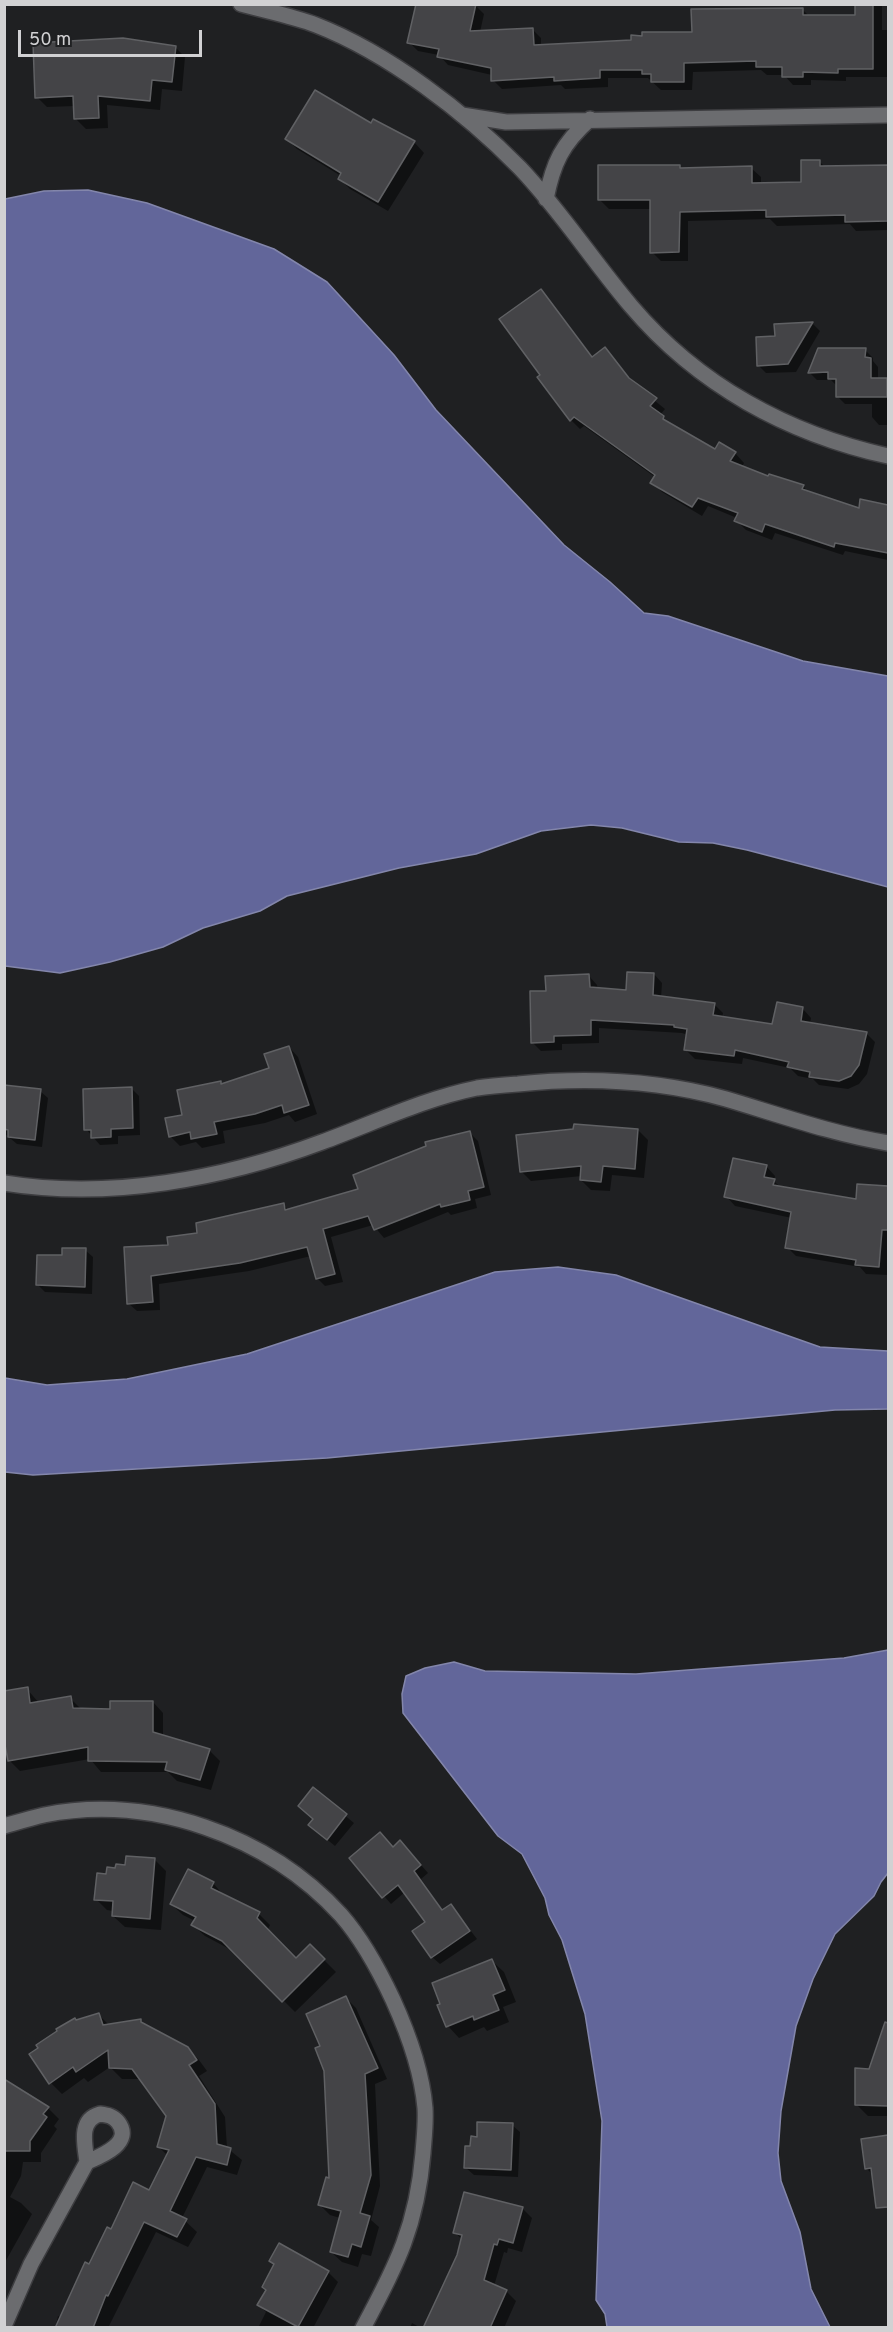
<!DOCTYPE html>
<style>
body{margin:0}
#map{position:relative;width:893px;height:2332px;overflow:hidden;background:#1f2022;font-family:Overpass,sans-serif}
canvas{display:block}
.frame{position:absolute;inset:0;border:6px solid #d1d1d3;pointer-events:none}
.scale{position:absolute;left:18px;top:30px;width:184px;height:27px;box-sizing:border-box;border:3px solid #d1d1d3;border-top:0;padding-left:8px;font-size:18px;line-height:21px;white-space:nowrap;color:#d1d1d3;-webkit-text-stroke:4px #1f2022;paint-order:stroke}
</style>
<div id="map">
<canvas width="893" height="2332"></canvas>
<div class="frame"></div>
<div class="scale">50 m</div>
</div>
<script>
const g = document.querySelector('canvas').getContext('2d');
g.lineJoin = 'round';
function fillPath(path, color) {
  g.fillStyle = color;
  g.fill(path, 'evenodd');
}
function trace(path, color, width, dash) {
  g.strokeStyle = color;
  g.lineWidth = width;
  g.lineCap = dash ? 'butt' : 'round';
  g.setLineDash(dash || []);
  g.stroke(path);
}
const water = new Path2D(`
 M88 190 147 203 274 249 327 282 394 355 436 410 564 545 610 582 644 613 668 616 803 661 888 676V887L747 850 713 843 679 842 622 828 591 825 541 831 476 854 399 868 287 896 260 911 203 928 163 947 110 962 60 973 5 966V199L44 191Z
 M558 1267 616 1275 820 1347 888 1351V1409L835 1410 327 1458 33 1475 5 1472V1378L47 1385 127 1379 247 1354 495 1272Z
 M888 1650V1873L881 1882 874 1896 835 1934 813 1979 796 2026 781 2111 778 2153 781 2181 800 2232 811 2289 830 2327H607L605 2314 596 2300 602 2121 585 2014 562 1940 549 1915 545 1898 522 1854 498 1836 403 1713 402 1694 406 1676 425 1668 454 1662 485 1671 636 1674 844 1658Z`);
const shadow = new Path2D(`
 M857 4H882V30H888V77H846V81L811 80V85H793L784 75H767L761 70 693 72 692 90H661L648 78H608V87L565 89 561 85 502 89 493 80 492 75 448 65 439 55 418 51 409 42 475 5 484 14 480 32 532 29 541 38V46L632 41 693 34 802 9 809 16H856Z
 M175 47 185 57 182 91 162 89 160 110 107 105 108 128 86 129 76 119 75 106 47 107 37 97Z
 M371 125 414 142 424 153 388 211 350 189 340 179 341 176 297 149 287 139Z
 M819 161 825 167 888 166V230L856 231 850 224 777 226 770 219 688 221V261H661L652 252V209H609L600 200 679 167 682 169 751 168 761 177V185L802 184Z
 M540 291 594 358 605 349 633 383 665 409 660 415 672 426 715 451 735 453 744 463 742 467 769 478 803 486 810 494 860 510 862 501 888 506V560L845 551 843 555 775 533 772 540 746 530 736 520 737 518 708 506 702 516 662 492 652 482 655 477 584 426 580 429 571 420 542 375Z
 M813 324 820 331 796 372 766 373 758 365 776 338V325Z
 M819 349 865 350 873 358V361L878 367V379L888 382V425H879L872 417V404H845L837 396V386L831 380H817L810 373Z
 M654 974 662 983 661 998 714 1004 723 1013 722 1018 774 1025 803 1009 811 1018 810 1024 866 1033 875 1042 867 1074 859 1084 848 1089 819 1085 813 1079 798 1076 790 1068 743 1058 742 1064 695 1059 686 1050 688 1035 682 1033 599 1028V1043L562 1044V1050L541 1051 532 1042 547 992 589 976 597 985 598 989 627 991Z
 M289 1047 298 1057 317 1114 295 1122 289 1115 265 1123 223 1131 225 1143 202 1148 196 1142 180 1146 170 1136 183 1116 220 1083 223 1085 271 1069Z
 M4 1087 40 1091 48 1098 42 1147 17 1144 4 1133Z
 M131 1088 139 1096 140 1135 118 1136V1144L100 1145 86 1129Z
 M638 1130 648 1140 644 1178 612 1175 610 1191 591 1190 581 1180 582 1176 531 1181 521 1171Z
 M469 1132 478 1141 491 1195 475 1199 477 1208 451 1215 448 1212 384 1238 373 1225 331 1237 343 1282 325 1286 317 1278 311 1256 249 1271 159 1284 160 1310 137 1311 128 1303 170 1246 283 1205 289 1210 360 1190Z
 M766 1166 775 1176 774 1181 780 1187 857 1200 858 1186 888 1188V1275L866 1274 860 1267 796 1256 787 1247 792 1218 735 1206 726 1196Z
 M85 1250 93 1257 92 1294 45 1292 38 1285 63 1257Z
 M27 1689 39 1703 70 1698 81 1709 111 1710 153 1702 163 1713V1737L209 1750 220 1761 211 1790 177 1781 168 1772H101L90 1759 20 1771 9 1760Z
 M313 1789 354 1823 335 1846 318 1832Z
 M393 1848 408 1850 428 1873 421 1879 443 1911 451 1905 477 1939 440 1964 432 1957 427 1923 405 1892 391 1904 351 1858Z
 M155 1860 166 1871 161 1930 125 1927 113 1916V1911L107 1910 96 1899 108 1875 126 1867Z
 M213 1883 224 1896 259 1914 270 1925 267 1931 296 1960 310 1946 336 1972 295 2012 235 1952 205 1936 193 1925 195 1921 183 1915 171 1904Z
 M492 1961 504 1972 516 2002 503 2007 509 2022 487 2031 484 2027 459 2038 448 2026Z
 M346 1998 356 2008 387 2079 375 2084 380 2186 371 2220 379 2227 371 2256 362 2254 358 2267 342 2262 331 2252 340 2218 330 2215 319 2204 331 2180 326 2070 322 2046Z
 M99 2015 110 2026 141 2021 147 2027 188 2048 199 2060 207 2071 199 2076 225 2117 227 2148 242 2160 237 2175 207 2167 182 2218 197 2232 188 2247 156 2232 108 2328H55L58 2316 61 2317 112 2231 150 2192 168 2156 159 2147 167 2115 142 2079H122L110 2067 88 2082 84 2078 62 2094 51 2083 76 2022Z
 M880 2041 888 2044V2116H868L856 2104Z
 M4 2081 48 2108 59 2119 54 2126 57 2129 41 2153V2162H23L21 2176 10 2197 21 2203 32 2214 4 2264Z
 M512 2125 520 2132 518 2177 474 2175 466 2168 472 2148 478 2138Z
 M888 2137V2206L874 2176 866 2168 862 2140Z
 M522 2208 532 2218 522 2252 508 2248 507 2253 504 2252 494 2286 506 2291 516 2301 504 2328H425L458 2255 462 2240 455 2232Z
 M280 2245 328 2272 338 2282 313 2328H258L266 2312 259 2305 267 2291 275 2266 271 2261Z
 M412 2323 421 2328H410Z`);
const building = new Path2D(`
 M416 4H476L470 31 533 28 534 45 631 40V35L642 36V32H692L691 9 803 8V15H855V4H873V69H838V73L803 72V77H782V67H756V61L684 63V82H651V74H642V70H600V78L554 81V77L491 81V68L437 57 439 49 407 43Z
 M123 38 176 46 172 82 152 80 150 101 98 96 99 118 74 119 73 96 35 98 33 43Z
 M315 90 371 123 373 119 415 141 378 202 338 179 341 173 285 139Z
 M801 160H820V166L888 165V221L845 222V215L766 217V210L680 212 679 252 650 253V200H598V165H680V168L752 166V183L801 182Z
 M541 289 592 357 605 347 629 378 657 398 650 406 664 416 663 419 715 449 719 442 736 452 730 461 768 476 769 474 804 485 802 489 859 508 860 499 888 505V553L835 543 834 547 765 524 762 532 734 521 738 513 698 498 692 507 650 483 655 475 574 417 570 421 537 377 540 375 499 319Z
 M813 322 788 364 757 366 756 337 775 336 774 324Z
 M818 348H866L865 357 871 358V378H887V397H836V379H828V372L808 373Z
 M627 972 654 973 653 995 715 1003 713 1015 772 1024 777 1002 803 1007 801 1021 867 1032 859 1065 851 1076 839 1081 809 1077 810 1072 787 1067 789 1062 735 1050 734 1056 684 1050 687 1029 674 1027V1025L591 1020V1035L554 1036V1042L531 1043 530 991H546L545 976 589 974 590 987 626 990Z
 M289 1046 309 1105 284 1113 282 1105 255 1114 214 1122 217 1134 191 1139 190 1132 169 1137 165 1118 182 1115 177 1090 221 1081V1084L269 1068 264 1054Z
 M4 1085 41 1089 35 1140 8 1137V1130L4 1129Z
 M132 1087 133 1128 111 1129V1137L91 1138V1130H84L83 1089Z
 M574 1124 638 1129 635 1169 603 1166 601 1182 580 1180 581 1166 520 1172 516 1135 573 1129Z
 M470 1131 484 1187 468 1191 470 1200 441 1207 440 1204 374 1230 368 1216 323 1229 335 1274 316 1279 307 1247 240 1263 151 1276 153 1302 127 1304 124 1247 168 1245 167 1237 197 1233 196 1223 284 1203 285 1210 358 1189 353 1175 426 1146 425 1142Z
 M733 1158 767 1165 764 1177 775 1179 773 1185 856 1199 857 1184 888 1186V1230H882L879 1267 855 1265 856 1260 785 1248 791 1212 724 1197Z
 M62 1248H86L85 1287 36 1285 37 1255H62Z
 M28 1687 30 1703 71 1696 73 1708 110 1709V1701H153V1732L210 1749 200 1780 165 1770 167 1762 88 1761V1747L8 1761 4 1740V1691Z
 M313 1787 347 1814 327 1840 308 1825 313 1819 298 1806Z
 M380 1832 393 1847 400 1840 421 1865 414 1871 442 1910 451 1904 470 1931 431 1958 412 1931 425 1922 398 1885 382 1898 349 1858Z
 M126 1856 155 1858 150 1919 112 1916 113 1901 94 1900 97 1873 106 1874 107 1867 115 1868 116 1864 125 1865Z
 M188 1869 214 1882 211 1888 260 1912 257 1918 296 1958 310 1944 325 1959 282 2002 222 1941 191 1925 196 1917 170 1904Z
 M492 1959 505 1990 493 1995 499 2010 474 2020 473 2016 446 2027 437 2005 440 2004 432 1983Z
 M346 1996 378 2068 365 2074 371 2175 360 2213 370 2216 361 2247 352 2244 348 2257 330 2252 341 2211 318 2205 326 2177 329 2178 324 2071 315 2048 320 2046 306 2014Z
 M99 2013 103 2025 141 2019V2022L188 2047 197 2060 189 2065 215 2104 217 2144 231 2148 227 2165 196 2157 170 2211 187 2219 177 2237 144 2222 108 2296 106 2295 93 2328H55L85 2262 89 2264 107 2227 111 2229 133 2182 149 2190 169 2150 157 2147 166 2116 132 2069 109 2068 108 2050 76 2072 73 2067 49 2084 29 2054 38 2048 36 2045 57 2031 56 2029 75 2018 76 2020Z
 M885 2022 888 2023V2106L855 2105V2068L869 2069Z
 M4 2079 49 2107 43 2114 47 2117 30 2141V2151H4Z
 M477 2122 513 2123 511 2170 464 2168 465 2146H470L471 2136 477 2137Z
 M888 2135V2207L876 2208 871 2168 865 2169 861 2139Z
 M464 2192 523 2207 513 2243 499 2239 497 2245 494 2244 484 2280 507 2290 490 2328H423L457 2255 462 2235 453 2233Z
 M279 2243 329 2271 298 2327 257 2305 266 2290 262 2287 274 2264 269 2261Z`);
const street = new Path2D(`
 M241 4C266 11 292 16 316 25 388 53 465 112 520 168 560 210 593 261 631 306 698 385 788 434 888 456
 M462 115 506 122 888 115
 M546 199C553 163 562 144 590 119
 M4 1183C110 1200 223 1179 322 1142 374 1123 423 1099 477 1088 490 1086 504 1085 518 1084 588 1077 657 1080 726 1099 780 1115 833 1134 888 1143
 M4 1826C18 1822 31 1818 44 1815 150 1794 268 1835 341 1915 363 1940 379 1970 393 2000 408 2033 422 2072 425 2108 426 2123 424 2139 423 2153 417 2225 397 2265 363 2328
 M100 2114C108 2115 113 2116 118 2122 134 2143 101 2156 87 2162 85 2145 78 2120 100 2114Z
 M4 2326 31 2264 87 2162`);
fillPath(water, '#62669a');
trace(water, '#8386ab', 1.5);
fillPath(shadow, '#0007');
fillPath(building, '#444447');
trace(building, '#606164', 1.5);
trace(street, '#3d3d40', 18);
trace(street, '#6b6c6f', 15);
</script>
